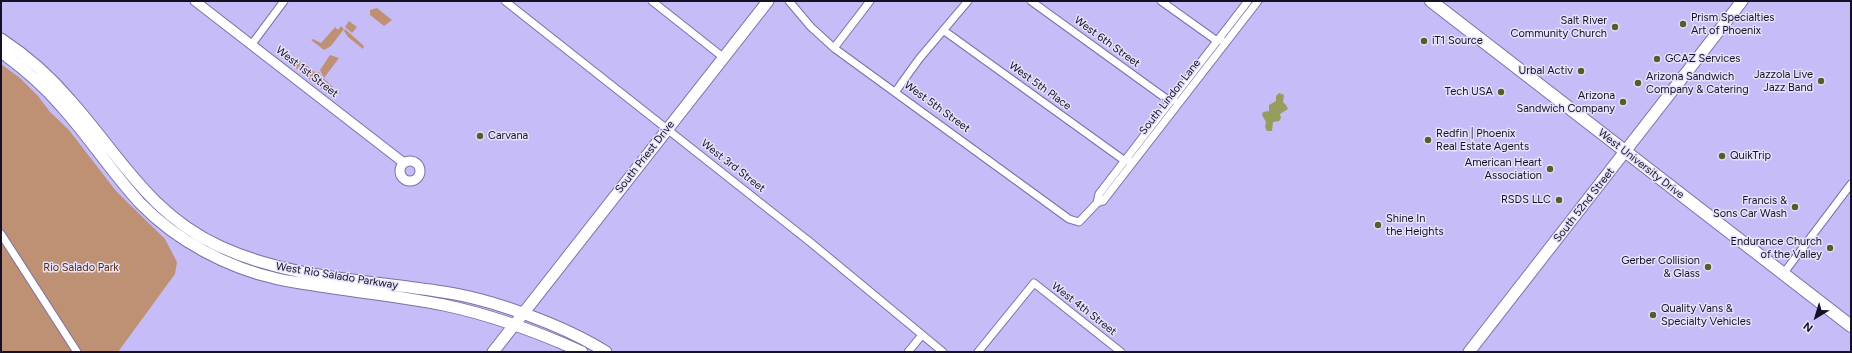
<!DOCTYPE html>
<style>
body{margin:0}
#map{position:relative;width:1852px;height:353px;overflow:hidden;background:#c6bcf8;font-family:Figtree,sans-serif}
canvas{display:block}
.frame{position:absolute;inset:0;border:2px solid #151025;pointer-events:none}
.north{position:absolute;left:1796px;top:297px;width:40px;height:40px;-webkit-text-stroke:3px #e6e2fb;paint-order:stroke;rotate:218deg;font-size:11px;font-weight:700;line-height:16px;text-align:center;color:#151025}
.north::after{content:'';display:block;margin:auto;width:14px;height:18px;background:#151025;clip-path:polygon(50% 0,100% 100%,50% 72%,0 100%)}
</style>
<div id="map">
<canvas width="1852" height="353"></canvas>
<div class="frame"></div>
<div class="north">N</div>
</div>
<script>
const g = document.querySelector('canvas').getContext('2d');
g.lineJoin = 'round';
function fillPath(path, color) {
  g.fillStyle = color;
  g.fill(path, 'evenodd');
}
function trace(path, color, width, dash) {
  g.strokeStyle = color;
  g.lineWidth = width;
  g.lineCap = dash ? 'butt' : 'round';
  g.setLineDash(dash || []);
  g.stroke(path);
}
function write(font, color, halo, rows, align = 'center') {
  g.font = font + ' Figtree,sans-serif';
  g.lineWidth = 3;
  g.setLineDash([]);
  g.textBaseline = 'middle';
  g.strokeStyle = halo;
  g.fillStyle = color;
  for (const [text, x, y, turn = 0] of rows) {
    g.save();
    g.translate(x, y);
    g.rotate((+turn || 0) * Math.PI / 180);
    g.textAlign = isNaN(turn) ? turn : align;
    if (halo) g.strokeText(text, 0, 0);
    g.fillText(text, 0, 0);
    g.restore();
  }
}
const green = new Path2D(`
 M377 8 392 20 384 26 370 15V10Z
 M349 21 357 27 352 33 345 27Z
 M337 25 335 27 338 30 341 26 344 29 331 46 324 50 311 40 313 39 321 43Z
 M345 29 364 46 363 49 348 37 344 31Z
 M288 54 292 58 294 57 302 63 297 69 284 59Z
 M330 55 339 58 324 78 320 70Z
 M303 63 316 73 319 72 321 76 316 84 298 70Z
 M1 64 20 78 38 96 50 112 69 130 116 191 165 239 177 262 175 274 118 352H1Z
 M322 77 334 88 333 90 341 93 336 95 335 99 317 85Z`);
const water = new Path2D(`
 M1279 93 1284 95 1283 102 1286 105 1288 109 1280 114 1281 118 1279 121 1273 122 1272 131H1267L1265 127 1266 122 1262 115 1263 112 1269 111V105L1276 101V96Z`);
const minor = new Path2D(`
 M505 1 810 242 943 352
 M652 1 724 58
 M789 1 811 27 834 48 1069 219 1079 222 1097 203 1103 201 1258 1
 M1031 1 1168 100 1170 101 1174 100
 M1161 1 1217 41 1221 39
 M943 30 1125 161 1128 159
 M252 44 284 1
 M834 48 870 1
 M896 91 919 59 968 1
 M1097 203 1099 194 1248 1
 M1 234 77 352
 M1783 274 1851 184
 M908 352 922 335
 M978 352 1034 283 1121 352`);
const tertiary = new Path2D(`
 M195 1 404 163
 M400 171a10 10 0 1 1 20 0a10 10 0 1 1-20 0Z`);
const secondary = new Path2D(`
 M1 39C27 56 50 76 70 100 120 156 149 214 221 247 291 279 369 280 443 292 492 299 565 326 606 352
 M1 52C23 68 44 86 62 107 90 138 112 173 141 204 177 241 228 268 278 279 333 290 389 294 444 305 491 315 538 332 582 352
 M493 352 768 1
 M1469 352 1742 1`);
const primary = new Path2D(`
 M1431 1 1851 326`);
const markers = [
 [1683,24,4,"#595c2a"],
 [1615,27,4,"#595c2a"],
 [1424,41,4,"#595c2a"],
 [1657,59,4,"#595c2a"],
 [1581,71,4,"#595c2a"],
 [1821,81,4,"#595c2a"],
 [1638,83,4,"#595c2a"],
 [1501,92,4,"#595c2a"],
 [1623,102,4,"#595c2a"],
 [480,136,4,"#595c2a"],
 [1428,140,4,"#595c2a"],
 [1722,156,4,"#595c2a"],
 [1550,169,4,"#595c2a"],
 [1559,200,4,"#595c2a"],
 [1795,207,4,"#595c2a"],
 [1378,225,4,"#595c2a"],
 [1830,248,4,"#595c2a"],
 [1708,267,4,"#595c2a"],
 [1653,315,4,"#595c2a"]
];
const poiNames = [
 ["Prism Specialties",1691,18,"left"],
 ["Art of Phoenix",1691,31,"left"],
 ["Salt River",1607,21],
 ["Community Church",1607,34],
 ["iT1 Source",1432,41,"left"],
 ["GCAZ Services",1665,59,"left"],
 ["Urbal Activ",1573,71],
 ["Jazzola Live",1813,75],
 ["Jazz Band",1813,88],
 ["Arizona Sandwich",1646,77,"left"],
 ["Company & Catering",1646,90,"left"],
 ["Tech USA",1493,92],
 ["Arizona",1615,96],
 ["Sandwich Company",1615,109],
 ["Redfin | Phoenix",1436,134,"left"],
 ["Real Estate Agents",1436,147,"left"],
 ["Carvana",488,136,"left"],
 ["QuikTrip",1730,156,"left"],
 ["American Heart",1542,163],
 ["Association",1542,176],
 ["RSDS LLC",1551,200],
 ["Francis &",1787,201],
 ["Sons Car Wash",1787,214],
 ["Shine In",1386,219,"left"],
 ["the Heights",1386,232,"left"],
 ["Endurance Church",1822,242],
 ["of the Valley",1822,255],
 ["Gerber Collision",1700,261],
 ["& Glass",1700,274],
 ["Quality Vans &",1661,309,"left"],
 ["Specialty Vehicles",1661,322,"left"]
];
const streetNames = [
 ["West 6th Street",1107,42,36],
 ["West 1st Street",307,72,38],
 ["West 5th Place",1040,86,36],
 ["South Lindon Lane",1170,97,-52],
 ["West 5th Street",937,107,36],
 ["South Priest Drive",645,157,-52],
 ["West University Drive",1641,164,38],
 ["West 3rd Street",733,166,38],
 ["South 52nd Street",1584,205,-52],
 ["West Rio Salado Parkway",337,276,9],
 ["West 4th Street",1084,309,38]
];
const parkNames = [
 ["Rio Salado Park",81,268]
];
fillPath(green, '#be9175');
fillPath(water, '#979d5c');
trace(minor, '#7c71a8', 9);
trace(tertiary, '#7c71a8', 11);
trace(secondary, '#7c71a8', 13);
trace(primary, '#7c71a8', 14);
trace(minor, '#fff', 7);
trace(tertiary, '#fff', 9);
trace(secondary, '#fff', 11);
trace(primary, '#fff', 12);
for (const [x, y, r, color] of markers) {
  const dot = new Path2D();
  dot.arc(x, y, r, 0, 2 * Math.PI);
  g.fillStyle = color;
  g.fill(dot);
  trace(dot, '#e6e2fb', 1.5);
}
write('11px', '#151025', '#e6e2fb', poiNames, 'right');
write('11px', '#151025', '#e6e2fb', streetNames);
write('11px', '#602a00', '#e6e2fb', parkNames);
</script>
